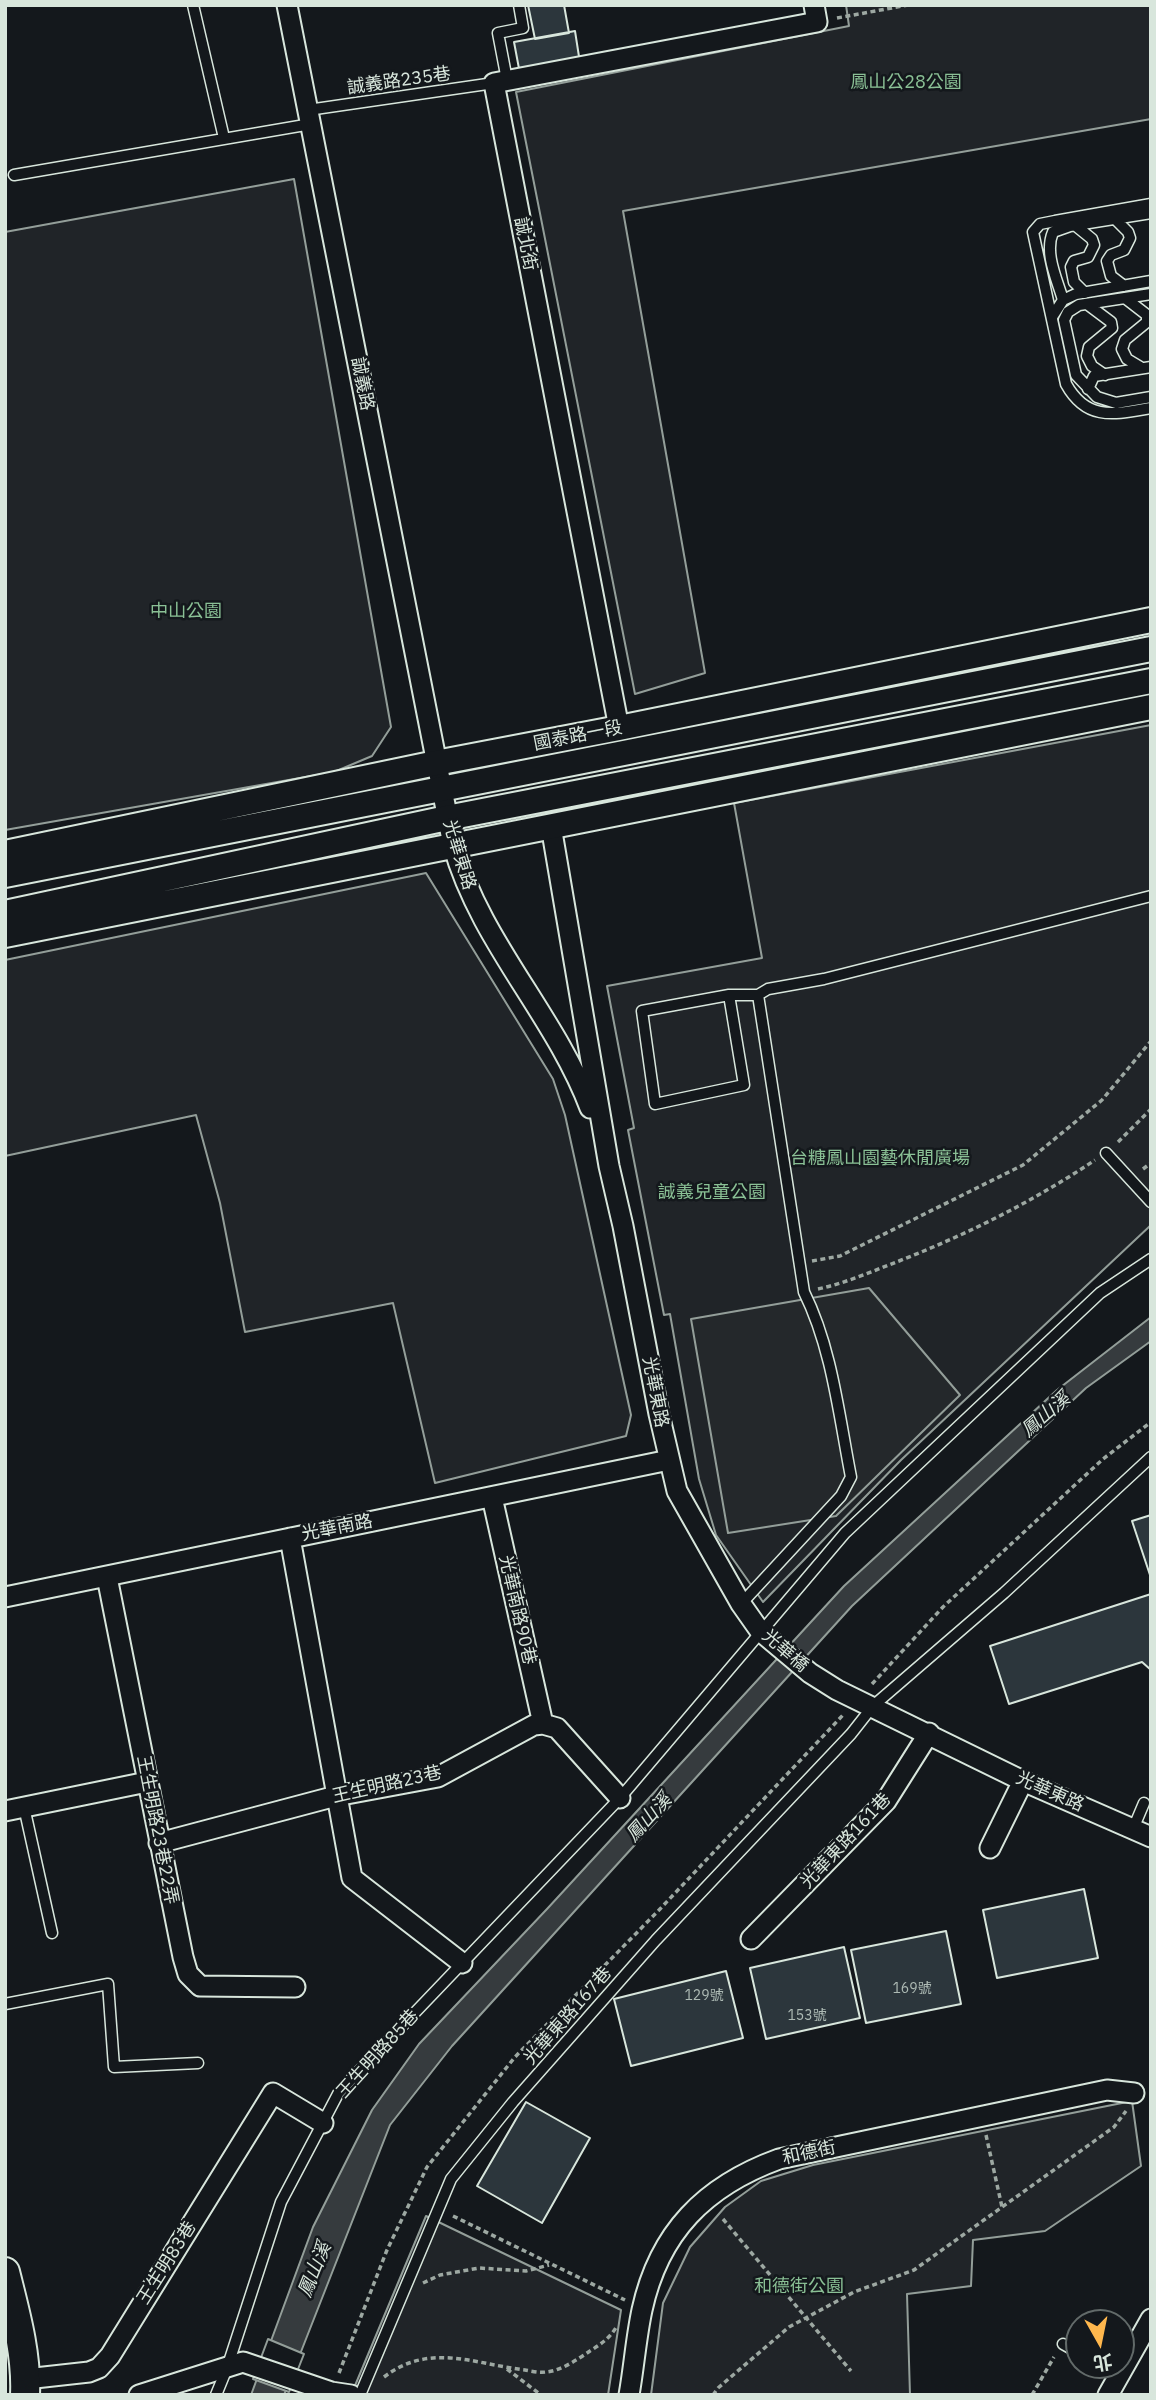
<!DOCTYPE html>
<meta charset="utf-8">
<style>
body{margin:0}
#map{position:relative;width:1156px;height:2400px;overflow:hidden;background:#14181c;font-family:"IBM Plex Sans","Noto Sans TC",sans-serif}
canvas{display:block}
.frame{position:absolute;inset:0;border:7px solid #d8e6dc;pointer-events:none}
.north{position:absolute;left:1065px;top:2309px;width:70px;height:70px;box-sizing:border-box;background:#14181c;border:2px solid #626a69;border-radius:50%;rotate:171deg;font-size:19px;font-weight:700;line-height:28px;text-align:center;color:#d8e6dc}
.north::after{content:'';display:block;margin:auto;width:24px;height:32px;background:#ffb74d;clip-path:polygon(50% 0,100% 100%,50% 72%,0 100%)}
</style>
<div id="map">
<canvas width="1156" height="2400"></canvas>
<div class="frame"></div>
<div class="north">北</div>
</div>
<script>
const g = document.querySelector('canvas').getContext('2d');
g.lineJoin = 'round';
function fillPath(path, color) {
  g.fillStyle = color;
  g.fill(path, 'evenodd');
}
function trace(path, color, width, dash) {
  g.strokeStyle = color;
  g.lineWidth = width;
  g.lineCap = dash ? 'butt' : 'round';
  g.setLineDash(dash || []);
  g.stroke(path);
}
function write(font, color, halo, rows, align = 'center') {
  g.font = font + ' "IBM Plex Sans","Noto Sans TC",sans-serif';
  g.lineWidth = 5;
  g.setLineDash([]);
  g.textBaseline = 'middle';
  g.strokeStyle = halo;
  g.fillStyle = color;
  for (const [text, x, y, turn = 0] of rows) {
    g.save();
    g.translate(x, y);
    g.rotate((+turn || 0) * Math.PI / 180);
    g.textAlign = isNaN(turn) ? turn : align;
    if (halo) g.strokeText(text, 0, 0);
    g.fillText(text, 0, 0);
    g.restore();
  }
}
const green = new Path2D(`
 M846 5H1151V119L623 211 705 673 635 694 516 92 849 26Z
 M294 179 391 727 372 756 334 772 5 830V232Z
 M1151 725V1225L901 1460 763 1602 716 1535 699 1479 670 1314 664 1315 628 1130 634 1128 607 986 762 958 734 803Z
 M426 873 553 1079 565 1115 631 1415 626 1436 435 1483 393 1303 245 1332 220 1203 196 1115 5 1156V960Z
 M1132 2101 1141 2166 1045 2231 973 2240 971 2286 907 2294 910 2395H651L663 2303 690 2247 725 2207 761 2181 813 2165Z
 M426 2216 621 2310 608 2395H368L354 2388Z`);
const parking = new Path2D(`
 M869 1288 960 1395 836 1516 728 1533 691 1319Z`);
const water = new Path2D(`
 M1151 1317V1341L1086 1388 852 1606 452 2046 390 2125 284 2395H251L313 2227 372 2110 419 2044 547 1909 844 1586 1057 1390Z`);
const pier = new Path2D(`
 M268 2339 304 2354 289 2392 253 2379Z`);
const building = new Path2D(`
 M528 5H564L569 33 535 39Z
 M575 31 580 63 520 74 514 42Z
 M1151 1515V1578L1132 1521Z
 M1151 1594V1670L1142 1662 1009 1704 990 1646Z
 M1084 1889 1098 1958 997 1978 983 1910Z
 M946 1931 961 2004 866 2023 851 1950Z
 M844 1947 860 2018 766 2039 750 1968Z
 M726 1971 743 2038 631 2066 614 1999Z
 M526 2102 590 2138 542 2223 477 2186Z`);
const path = new Path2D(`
 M837 18 908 5
 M1118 1142 1151 1109
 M1143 1169 1151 1163
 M812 1261 840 1256 1023 1165 1102 1100 1151 1041
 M818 1289C846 1283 873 1271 899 1261 968 1234 1034 1201 1095 1160
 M872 1684 943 1607 1103 1459 1151 1422
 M986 2135 1002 2207
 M453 2216 625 2300
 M723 2219 851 2371
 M423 2283 440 2275 479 2268 526 2271 549 2265
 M507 2369 541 2395
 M339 2373 387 2250 427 2167 515 2057 660 1909 843 1715
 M384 2377C430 2342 474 2364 525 2370 531 2371 539 2373 546 2372 561 2371 578 2359 590 2351 601 2344 610 2338 617 2326
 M713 2395 718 2388 789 2327 854 2292 914 2270 1114 2127 1126 2111
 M1032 2395 1054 2357`);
const service = new Path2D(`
 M193 5 224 138
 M507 80 498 33 523 28 519 5
 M308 110 494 83
 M14 175 311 124
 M1151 204 1055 221 1040 224 1033 232 1066 384C1087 422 1115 414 1151 408
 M1115 219 1128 232 1130 238 1124 250 1111 255 1107 261 1111 276 1124 286
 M1076 226 1092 239 1094 245 1088 257 1074 261 1071 267 1074 282 1085 293
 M1151 294 1079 305 1068 312 1064 320 1076 375 1097 397 1116 403 1151 397
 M1125 298 1147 315V322L1125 340 1122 349 1127 359 1142 368
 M1063 300C1057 279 1044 253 1053 232L1070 226 1151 213
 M1087 304 1111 322 1112 328 1089 347 1087 356 1092 366 1105 375
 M1052 317 1063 300 1076 294 1151 281
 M1088 389 1094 376 1151 367
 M729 995 744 1085 655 1104 642 1011 729 995H758L768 989 824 979 1151 896
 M1106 1153 1151 1202
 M741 1604 841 1496 851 1477C839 1416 832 1348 804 1292L758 995
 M24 1807 52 1933
 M1133 1829 1144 1803
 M5 2004 108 1984 114 2067 198 2063
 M1063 2344 1079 2353
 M1101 2365 1119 2375
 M216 2395 227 2368 281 2202 339 2092 620 1798 845 1533 1100 1293 1151 1259
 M360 2395 451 2179 513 2102 656 1940 851 1734 873 1706 1004 1593 1151 1457`);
const minor = new Path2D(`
 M287 5 453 845C480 942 555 1015 590 1108
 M619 728 494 83 817 22 814 5
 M551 826 609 1166 623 1226 659 1414 677 1491 741 1604 760 1631 810 1673 837 1690 1023 1781 1151 1837
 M492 1497 543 1724
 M290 1538 352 1878 462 1963
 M107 1577 183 1957 188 1974 200 1986 295 1987
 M5 1597 669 1460
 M5 1811 147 1782
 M159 1843 336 1796 438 1777 534 1725 543 1724 557 1728 620 1798
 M990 1848 1023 1781
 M751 1939 886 1801 929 1733
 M26 2379 89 2372 99 2368 110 2356 273 2093 323 2123
 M139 2395 243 2362 331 2392 351 2395
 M629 2395C634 2367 636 2338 642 2310 659 2232 705 2186 779 2159L1107 2090 1134 2093
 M1108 2395 1151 2319`);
const tertiary = new Path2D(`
 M5 853 436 763 619 728 1151 620
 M5 875 1151 649
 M5 913 447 818 1151 681
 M5 935 1151 707`);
const secondary = new Path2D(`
 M5 2272C15 2312 27 2354 25 2395`);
const numberNames = [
 ["169號",912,1989],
 ["129號",704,1996],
 ["153號",807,2016]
];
const streetNames = [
 ["誠義路235巷",399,81,-8],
 ["誠北街",525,244,79],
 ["誠義路",362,384,79],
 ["國泰路一段",578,736,-11],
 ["光華東路",459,855,73],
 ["光華東路",655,1392,79],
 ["光華南路",337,1528,-11],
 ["光華南路90巷",517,1610,77],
 ["光華橋",785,1651,41],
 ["王生明路23巷",387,1785,-13],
 ["光華東路",1050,1792,24],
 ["王生明路23巷22弄",157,1830,79],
 ["光華東路161巷",846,1841,-47],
 ["光華東路167巷",568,2016,-49],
 ["王生明路85巷",378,2054,-48],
 ["和德街",809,2153,-12],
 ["王生明83巷",167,2263,-58]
];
const parkNames = [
 ["鳳山公28公園",906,83],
 ["中山公園",186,612],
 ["台糖鳳山園藝休閒廣場",880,1159],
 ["誠義兒童公園",712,1193],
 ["和德街公園",799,2287]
];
const waterNames = [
 ["鳳山溪",1046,1415,-41],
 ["鳳山溪",649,1818,-48],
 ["鳳山溪",315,2270,-68]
];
fillPath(green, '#202428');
trace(green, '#939e99', 2);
fillPath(parking, '#24282b');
trace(parking, '#939e99', 2);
fillPath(water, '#363b3e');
trace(water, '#939e99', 2);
fillPath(pier, '#14181c');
trace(pier, '#939e99', 2);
fillPath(building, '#2c363c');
trace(building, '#d8e6dc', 2);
trace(service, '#d8e6dc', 13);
trace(minor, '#d8e6dc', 23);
trace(tertiary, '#d8e6dc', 28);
trace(secondary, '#d8e6dc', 32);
trace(path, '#9da8a2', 3.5, [5, 3.5]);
trace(service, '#14181c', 10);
trace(minor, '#14181c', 19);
trace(tertiary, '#14181c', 24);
trace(secondary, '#14181c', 28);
write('14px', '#adbab4', null, numberNames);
write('18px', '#d8e6dc', '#14181c', streetNames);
write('18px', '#8ac095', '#14181c', parkNames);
write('italic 19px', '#d8e6dc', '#14181c', waterNames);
</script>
